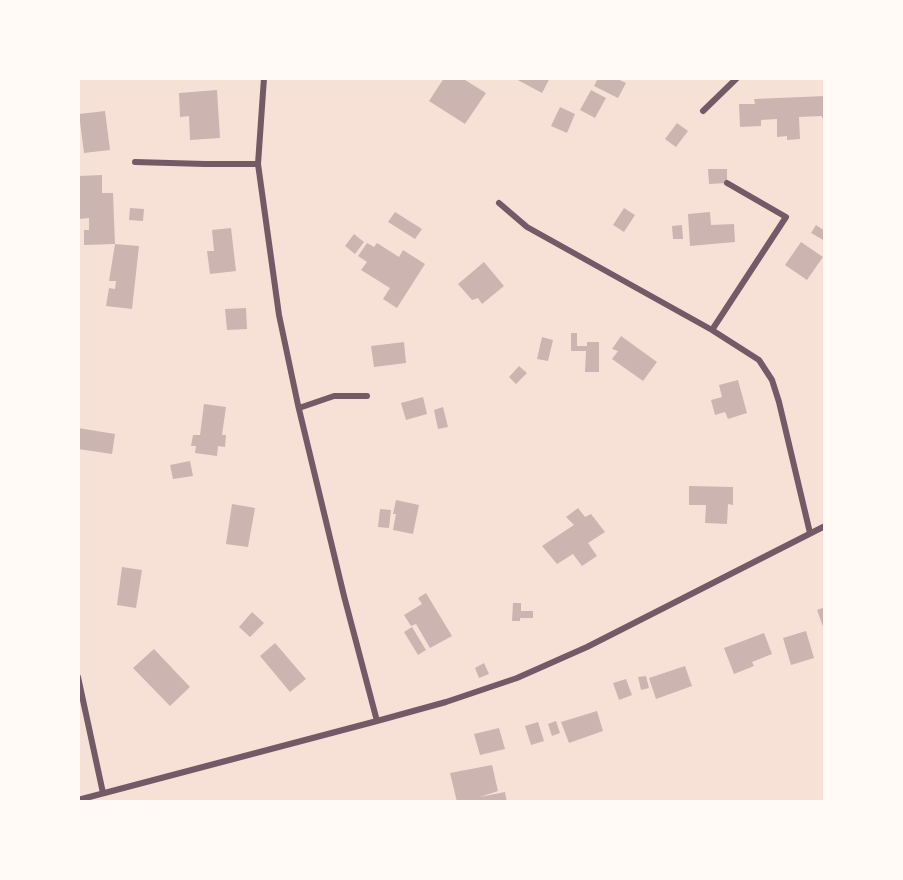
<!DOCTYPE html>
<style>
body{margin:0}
#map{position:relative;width:903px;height:880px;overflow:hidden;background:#f7e1d7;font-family:"DM Sans",sans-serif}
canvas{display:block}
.frame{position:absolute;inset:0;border:80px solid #fffaf5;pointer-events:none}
</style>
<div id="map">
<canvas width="903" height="880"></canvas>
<div class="frame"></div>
</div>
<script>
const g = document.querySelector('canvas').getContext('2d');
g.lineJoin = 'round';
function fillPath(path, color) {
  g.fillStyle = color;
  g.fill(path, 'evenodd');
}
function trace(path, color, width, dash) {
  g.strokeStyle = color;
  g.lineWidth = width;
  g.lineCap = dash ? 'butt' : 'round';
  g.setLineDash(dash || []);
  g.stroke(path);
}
const building = new Path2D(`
 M444 78H462L486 93 465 124 429 101Z
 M514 78H550L542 93Z
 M598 78H615L626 83 618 98 594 86Z
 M217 90 220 138 190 140 189 116 180 117 179 93Z
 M591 90 606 98 595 118 580 110Z
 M825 96V118H822V116L799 117 800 139 787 140V136L777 137V119L761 120V126L740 127 739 104H755L754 99Z
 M560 107 575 114 567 133 551 126Z
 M105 111 110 150 84 153 79 114Z
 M677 123 688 131 676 147 665 139Z
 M708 169H727V183L709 184Z
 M102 175V193H113L115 244 84 245V230H89V218L79 219 78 176Z
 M130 208 144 209 143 221 129 220Z
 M624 208 635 215 624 232 613 225Z
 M395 212 422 229 415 239 388 222Z
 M710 212 711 225 734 224 735 242 690 246 688 214Z
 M682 225 683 239H673L672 226Z
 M816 225 825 231V241L811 233Z
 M231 228 236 271 210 274 207 251H214L212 230Z
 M354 234 364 242 355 254 345 246Z
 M801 242 823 257 807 280 785 265Z
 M367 243 374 247 377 243 399 257 403 250 425 264 397 308 383 299 390 288 361 270 367 262 358 256Z
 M115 244 139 246 132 309 106 306 109 288 115 289 116 281H109Z
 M484 262 504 286 482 304 478 298 472 300 458 284Z
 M246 308 247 329 227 330 225 309Z
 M571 333H577V346H587V342H599V372H585L586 351H571Z
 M621 336 657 362 643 381 612 359 618 351 612 349Z
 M542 337 553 340 548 361 537 359Z
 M404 342 406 363 374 367 371 346Z
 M519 366 527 373 516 384 509 377Z
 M738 380 747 413 728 419 725 412 715 415 711 400 722 397 719 385Z
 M423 397 427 414 406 420 401 403Z
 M204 404 226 407 222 435H226L225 447 218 446 217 456 195 453 196 446H191L193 435H200Z
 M443 407 448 427 438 429 434 410Z
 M78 428 115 434 112 454 78 449Z
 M190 461 193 476 173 479 170 465Z
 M689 486 733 487V505L728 504 727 524 705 523 706 505H689Z
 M396 500 419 505 413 534 393 530 396 514H393Z
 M232 504 255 508 248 547 226 544Z
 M578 508 585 517 591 514 605 532 588 543 597 556 582 566 573 554 557 564 542 546 574 525 566 517Z
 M380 509 391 510 389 528 378 527Z
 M122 567 142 570 136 608 117 605Z
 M426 593 452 636 430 648 416 624 411 626 404 615 422 604 418 598Z
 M513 603H521V611H533V618H520V621H512Z
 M825 607V632L817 610Z
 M252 612 264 623 250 637 239 627Z
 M412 627 426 650 418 655 404 632Z
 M806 631 814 658 791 665 783 638Z
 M764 633 772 654 752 662 754 666 734 674 724 648Z
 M275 643 306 679 290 692 260 656Z
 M154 649 190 687 170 706 133 668Z
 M484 663 489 674 479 678 475 668Z
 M685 666 692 686 656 699 649 678Z
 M646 676 649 688 641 690 638 677Z
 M626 679 632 695 619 700 613 683Z
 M597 711 603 731 569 743 561 722Z
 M556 721 560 733 552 736 548 724Z
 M538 722 544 741 531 745 525 726Z
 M499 728 505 749 480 755 474 734Z
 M492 765 498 791 480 797 505 792 507 802H457L450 773Z`);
const minor = new Path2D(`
 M264 78 258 164 279 315 298 405 344 596 377 721
 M703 111 737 78
 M135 162 205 164H258
 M499 203 527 227 712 330 759 360 772 380 779 402 810 533
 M712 330 786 217 727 183
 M299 408 334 396H367
 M78 677 103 793
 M78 800 377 721 446 702 517 678 587 647 825 526`);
fillPath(building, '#ccb4b1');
trace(minor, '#755966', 6);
</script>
